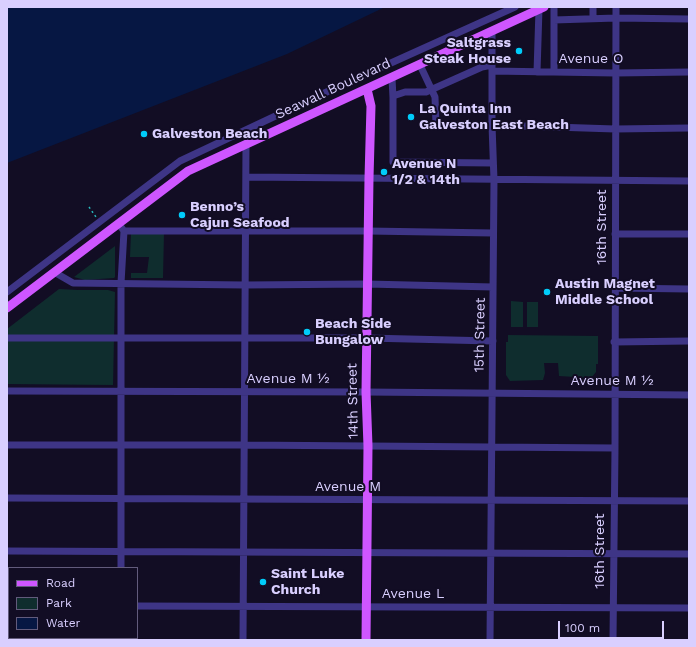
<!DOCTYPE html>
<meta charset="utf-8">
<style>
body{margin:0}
#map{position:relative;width:696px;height:647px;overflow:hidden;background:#120d24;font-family:"Work Sans",sans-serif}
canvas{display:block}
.frame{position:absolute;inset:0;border:8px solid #d9cfff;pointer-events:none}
.legend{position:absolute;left:8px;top:567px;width:130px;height:72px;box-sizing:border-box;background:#120d24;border:1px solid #625b7c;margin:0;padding:5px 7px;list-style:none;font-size:12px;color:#d9cfff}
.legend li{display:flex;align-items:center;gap:8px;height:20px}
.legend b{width:20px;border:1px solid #625b7c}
.scale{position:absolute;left:558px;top:621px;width:106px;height:18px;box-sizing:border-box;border:2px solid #d9cfff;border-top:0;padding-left:5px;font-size:12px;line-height:14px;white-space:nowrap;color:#d9cfff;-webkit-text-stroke:3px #120d24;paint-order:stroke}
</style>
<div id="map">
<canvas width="696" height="647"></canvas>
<div class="frame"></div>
<ul class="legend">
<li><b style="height:5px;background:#ce56ff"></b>Road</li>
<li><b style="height:11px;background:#0f2d2e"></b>Park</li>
<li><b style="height:11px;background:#061743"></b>Water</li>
</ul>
<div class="scale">100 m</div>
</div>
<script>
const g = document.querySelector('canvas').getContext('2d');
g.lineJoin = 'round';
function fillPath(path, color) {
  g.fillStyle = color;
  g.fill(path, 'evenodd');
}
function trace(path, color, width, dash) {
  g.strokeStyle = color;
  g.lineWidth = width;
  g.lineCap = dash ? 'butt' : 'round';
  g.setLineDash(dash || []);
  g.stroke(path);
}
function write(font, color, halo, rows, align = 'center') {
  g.font = font + ' "Work Sans",sans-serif';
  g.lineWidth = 4;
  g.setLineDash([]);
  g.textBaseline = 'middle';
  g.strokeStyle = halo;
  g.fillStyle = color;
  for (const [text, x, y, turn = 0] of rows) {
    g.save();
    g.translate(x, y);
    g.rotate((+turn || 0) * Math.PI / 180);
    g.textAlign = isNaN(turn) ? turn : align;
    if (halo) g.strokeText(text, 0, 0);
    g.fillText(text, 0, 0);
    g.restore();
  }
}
const green = new Path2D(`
 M131 233H164L163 278H131V273H147L149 257H130Z
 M115 246V277L114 278 85 280 74 277Z
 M59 289 78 290H108L115 292 113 385 7 384V329Z
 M511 301 523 302V327H511Z
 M527 302H538V327H527Z
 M508 335 598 336V364H596V372L591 378 559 376 558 363H544L545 373 543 380 510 381 506 375V342H508Z`);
const water = new Path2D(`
 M7 7H385L287 54 7 163Z`);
const path = new Path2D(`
 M89 207 96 217`);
const minor = new Path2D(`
 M593 18V7
 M554 20 616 18 689 19
 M420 65 435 97 436 125H492L615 129 689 128
 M492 71 615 73 689 72
 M537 72 539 9
 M554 72V7
 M392 78 393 98V162L493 163
 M393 96 405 92H426L482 67 492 65
 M246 177 689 181
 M121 227 124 231 121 283V568
 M124 231H368L493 233
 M615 234H689
 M54 272 73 283 245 285 367 284 493 287
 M615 288 689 289
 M7 292 180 161 320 95 515 7
 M7 338H367L493 341
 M614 342 689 341
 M7 391 366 392 689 395
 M7 445H244L615 448
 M7 498 689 501
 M7 551 689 554
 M7 604H9
 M137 606 689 608
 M121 640V638
 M243 640 246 144
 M490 640 494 180 492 125V31
 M613 640 615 448 616 7`);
const major = new Path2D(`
 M7 308 188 171 544 7
 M366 640 368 446 366 392 369 178 371 106 367 89`);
const markers = [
 [519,51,4,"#00ccfa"],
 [411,117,4,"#00ccfa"],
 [144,134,4,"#00ccfa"],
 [384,172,4,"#00ccfa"],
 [182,215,4,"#00ccfa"],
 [547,292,4,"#00ccfa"],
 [307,332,4,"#00ccfa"],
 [263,582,4,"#00ccfa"]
];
const poiNames = [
 ["Saltgrass",511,43,"right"],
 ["Steak House",511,59,"right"],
 ["La Quinta Inn",419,109],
 ["Galveston East Beach",419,125],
 ["Galveston Beach",152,134],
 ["Avenue N",392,164],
 ["1/2 & 14th",392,180],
 ["Benno’s",190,207],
 ["Cajun Seafood",190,223],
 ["Austin Magnet",555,284],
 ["Middle School",555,300],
 ["Beach Side",315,324],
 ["Bungalow",315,340],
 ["Saint Luke",271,574],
 ["Church",271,590]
];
const streetNames = [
 ["Avenue O",591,59],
 ["Seawall Boulevard",333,89,-25],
 ["16th Street",602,227,-90],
 ["15th Street",480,335,-89],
 ["Avenue M ½",288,379],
 ["Avenue M ½",612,381],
 ["14th Street",353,401,-91],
 ["Avenue M",348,487],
 ["16th Street",600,551,-90],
 ["Avenue L",413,594]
];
fillPath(green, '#0f2d2e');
fillPath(water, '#061743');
trace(path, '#27b8bc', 1.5, [2, 3]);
trace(minor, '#3e3586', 7);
trace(major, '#ce56ff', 9);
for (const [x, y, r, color] of markers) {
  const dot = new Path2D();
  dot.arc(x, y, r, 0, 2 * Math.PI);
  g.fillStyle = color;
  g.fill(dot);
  trace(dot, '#120d24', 1.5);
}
write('bold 14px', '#d9cfff', '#120d24', poiNames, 'left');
write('14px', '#d9cfff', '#120d24', streetNames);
</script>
